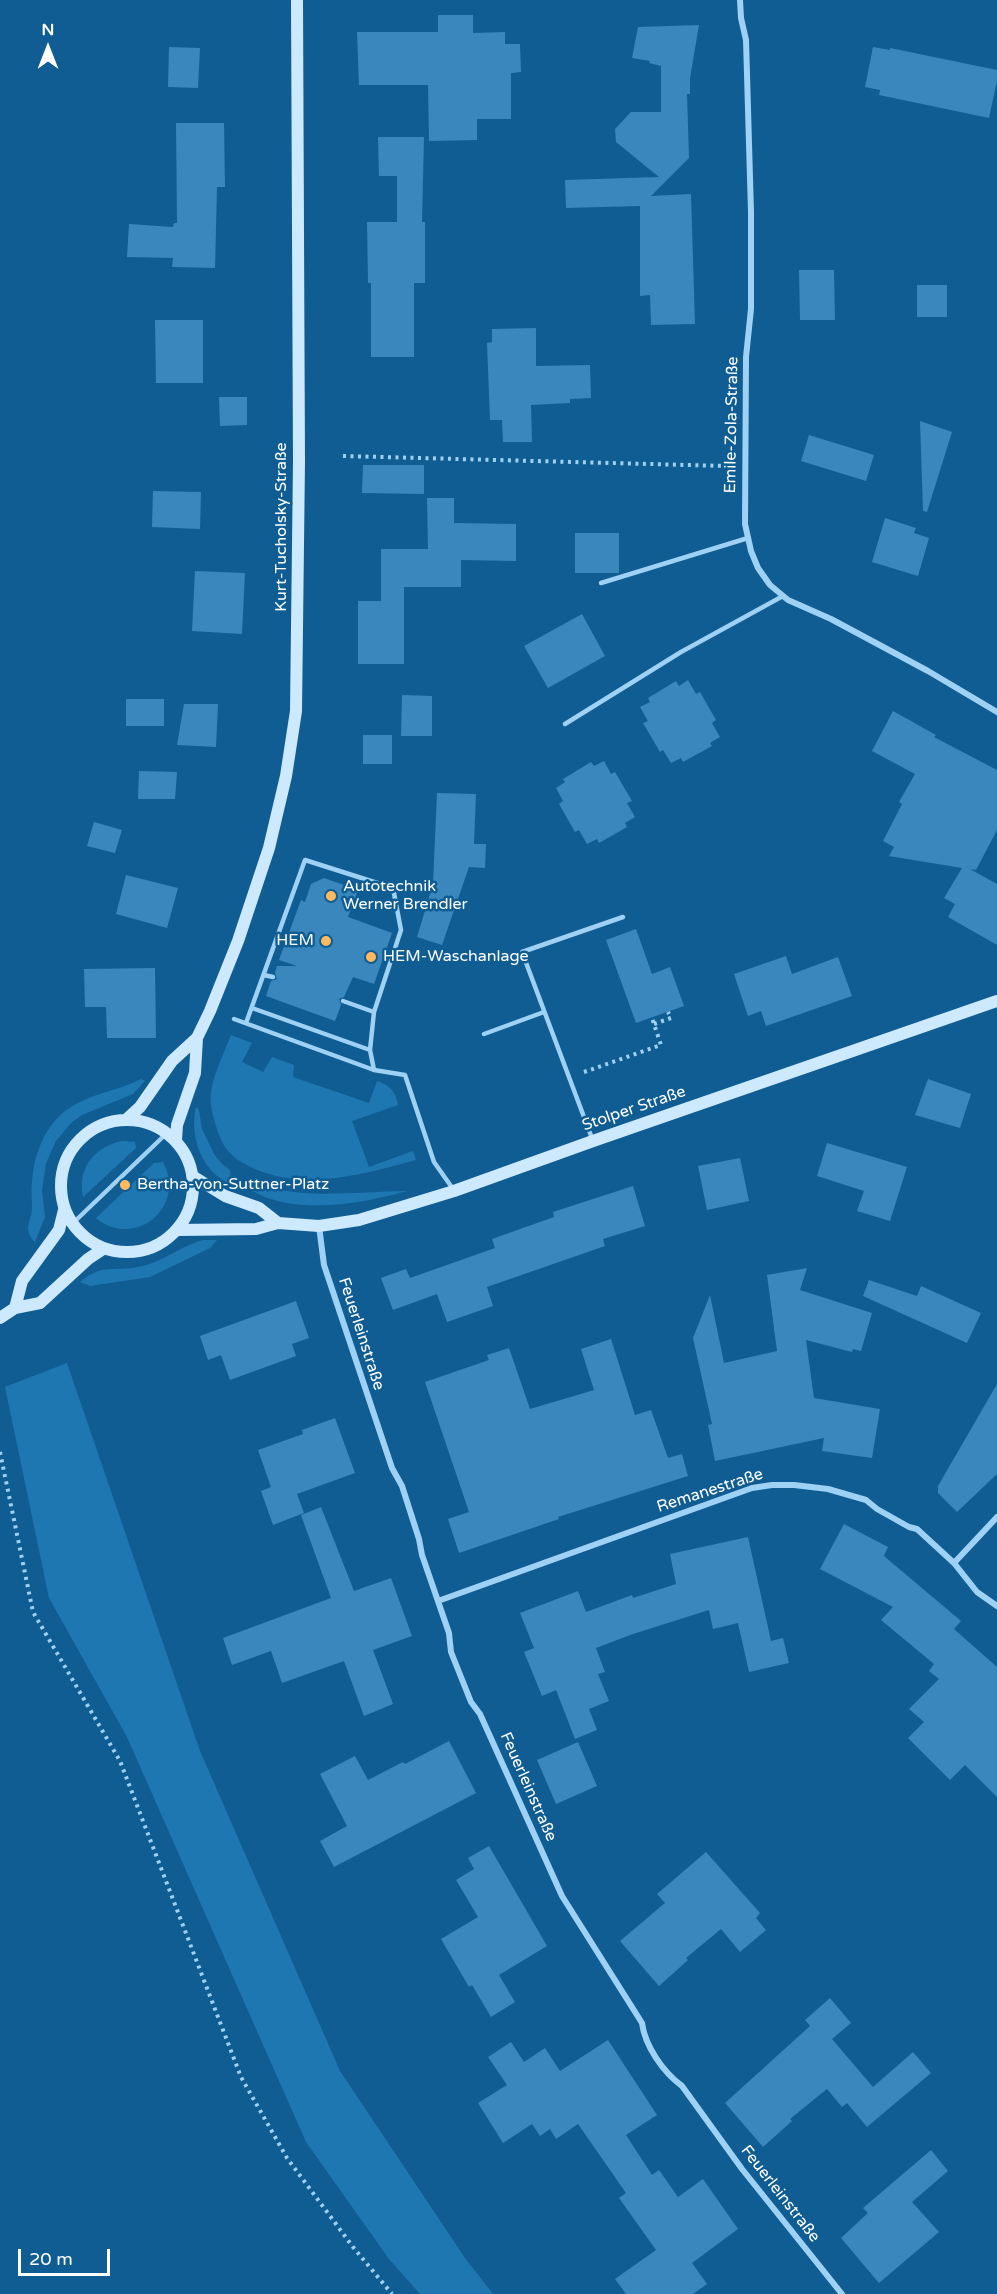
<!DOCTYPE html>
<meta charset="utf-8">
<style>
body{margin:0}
#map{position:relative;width:997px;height:2294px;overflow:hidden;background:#105d94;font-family:"Varela Round",sans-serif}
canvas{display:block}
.north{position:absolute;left:18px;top:18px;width:60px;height:60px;-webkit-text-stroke:4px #105d94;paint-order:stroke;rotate:0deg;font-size:16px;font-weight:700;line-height:24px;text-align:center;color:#fff}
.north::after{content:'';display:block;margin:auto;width:21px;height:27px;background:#fff;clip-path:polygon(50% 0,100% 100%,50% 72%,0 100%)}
.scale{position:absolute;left:18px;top:2249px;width:92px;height:27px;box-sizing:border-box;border:3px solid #fff;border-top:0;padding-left:8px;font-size:18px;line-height:21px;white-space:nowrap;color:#fff;-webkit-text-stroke:4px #105d94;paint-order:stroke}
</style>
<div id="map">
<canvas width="997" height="2294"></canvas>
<div class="north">N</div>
<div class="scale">20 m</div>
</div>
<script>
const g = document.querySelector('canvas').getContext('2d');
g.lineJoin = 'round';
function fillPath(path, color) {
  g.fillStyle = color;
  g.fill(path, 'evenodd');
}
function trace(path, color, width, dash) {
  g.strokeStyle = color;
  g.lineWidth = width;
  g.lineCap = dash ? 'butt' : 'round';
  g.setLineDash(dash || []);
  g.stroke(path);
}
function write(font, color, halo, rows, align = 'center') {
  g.font = font + ' "Varela Round",sans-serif';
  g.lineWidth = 5;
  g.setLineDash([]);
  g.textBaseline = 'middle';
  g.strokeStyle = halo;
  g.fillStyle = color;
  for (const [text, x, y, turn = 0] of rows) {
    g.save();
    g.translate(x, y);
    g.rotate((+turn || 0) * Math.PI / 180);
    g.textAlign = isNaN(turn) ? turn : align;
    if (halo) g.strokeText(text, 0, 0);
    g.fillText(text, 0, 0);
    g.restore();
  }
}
const green = new Path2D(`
 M231 1035 252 1043 242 1062 263 1072 272 1057 294 1065 293 1077 369 1103 377 1081C390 1085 396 1092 398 1105L352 1121 369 1167 413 1151 416 1160C364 1174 307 1191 255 1169 236 1160 225 1153 218 1132 214 1120 209 1105 211 1092 214 1073 224 1053 231 1035Z
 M141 1079 145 1081 133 1094 82 1115 72 1122 56 1141 46 1163 42 1190 45 1217 35 1242C21 1228 33 1221 32 1204 29 1165 41 1120 80 1102 100 1092 122 1089 141 1079Z
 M196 1107 199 1110 202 1129 214 1154 222 1164 230 1170 231 1184C202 1173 189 1136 196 1107Z
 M122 1141 135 1142 136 1148 83 1197C77 1167 95 1147 122 1141Z
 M163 1162C187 1207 135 1250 96 1218L154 1163Z
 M255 1183C304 1201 356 1191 407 1191 362 1204 293 1216 251 1190Z
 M203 1240H217L210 1248 150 1277 90 1286 80 1282C103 1263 113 1272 138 1267 162 1263 180 1246 203 1240Z
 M67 1363 200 1751 340 2071 465 2258 493 2294H420L389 2259 306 2142 127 1737 49 1598 5 1387Z`);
const building = new Path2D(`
 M438 15H473V33L505 32V44H520L521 72 511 73V119H477V140L429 141 428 85H359L357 32H438Z
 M699 25 690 78V94H687L689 158 651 196 691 194 695 324 651 325 650 295 640 296V206L566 208 565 180 659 177 616 142 615 129 631 112H661V66L649 63 650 61 632 58 638 27Z
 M169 47 200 48 198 88 168 87Z
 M873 47 890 50V48L997 70V81L989 118 879 95 880 90 865 87Z
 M176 123H224L225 187H217L215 268 172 267 173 258 127 257 129 224 173 227 174 223H177Z
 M378 137H424L422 222H425V283H414V357H371V283H368L367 222H397V176H379Z
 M799 270H834L835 320H800Z
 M917 285H947V317H917Z
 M155 320H203V383H156Z
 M536 328V366L590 365 591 398 570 399V403L531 405 532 442H503L502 420H490L487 343 492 342V329Z
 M219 397H247V425L220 426Z
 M920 421 952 432 927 512 923 511Z
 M809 435 874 455 866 481 801 461Z
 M363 465H424V494L362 493Z
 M153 491 201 492 200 529 152 527Z
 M427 498H454V523L516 524V561L461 560V587H404V664H358V601H381V549H428Z
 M885 518 916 528 914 533 929 538 918 576 872 562Z
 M575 533H619V573H575Z
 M195 571 245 573 242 634 192 631Z
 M582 614 605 656 548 688 524 646Z
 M688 680 696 694 700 692 716 720 712 723 720 737 710 743 712 746 683 762 681 758 671 763 663 750 660 752 643 723 648 721 640 707 650 702 648 698 676 681 679 686Z
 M402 695 432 696V736H401Z
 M126 699H164V726H126Z
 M184 704H218L216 747 177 745Z
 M893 711 936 735 934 737 997 770V830L976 870 970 869 997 884V945L948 917 955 904 944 898 962 868 889 856 894 847 883 841 902 804 899 802 915 774 872 751Z
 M363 735H392V764H363Z
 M604 761 611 774 615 772 632 801 627 803 635 817 625 823 627 827 599 843 597 839 587 844 579 830 575 832 559 804 563 801 556 788 565 782 563 779 591 762 594 766Z
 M139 771 177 772 175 799H138Z
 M437 793 476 794 474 844H486L485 868 469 867 442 945 417 937 433 884Z
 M94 822 122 830 115 853 87 846Z
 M126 875 178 888 167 928 116 914Z
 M324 878 358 890 348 917 392 933 374 984 353 977 344 997 339 999 341 1005 335 1021 266 996 271 981 277 979 275 973 277 966H297L279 960 301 900 305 902 311 884Z
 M636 929 652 974 670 967 684 1006 636 1023 606 940Z
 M786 956 792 974 838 957 852 996 766 1026 761 1011 748 1016 734 974Z
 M155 968 156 1038H107L106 1007H85L84 969Z
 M928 1079 971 1094 960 1128 915 1115Z
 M827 1143 907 1167 890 1221 857 1211 864 1191 817 1176Z
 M740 1158 749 1201 707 1210 698 1166Z
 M633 1186 645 1226 603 1239 605 1246 487 1287 493 1306 447 1322 437 1294 393 1310 381 1278 406 1269 410 1278 495 1248 492 1239 554 1217 553 1212Z
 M807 1268 800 1290 872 1313 861 1351 853 1349 852 1352 806 1340 814 1398 880 1409 872 1458 822 1451 824 1438 715 1461 708 1425 712 1424 693 1338 710 1295 724 1363 777 1351 767 1275Z
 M869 1280 917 1296 921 1286 981 1313 967 1343 863 1296Z
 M296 1301 309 1338 292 1344 296 1356 230 1380 221 1355 208 1360 200 1336Z
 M611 1339 635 1415 651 1410 668 1458 682 1454 688 1476 558 1517 559 1519 459 1553 448 1519 469 1512 425 1382 489 1360 487 1355 509 1348 530 1409 594 1390 581 1349Z
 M997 1384V1474L957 1512 938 1493V1486Z
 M335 1418 355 1473 297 1494 304 1513 273 1525 261 1491 271 1487 258 1450 303 1434 302 1430Z
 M321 1507 354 1591 391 1578 412 1636 373 1650 393 1704 364 1716 344 1661 282 1683 271 1651 232 1665 223 1638 331 1598 301 1515Z
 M844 1524 888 1547 884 1556 961 1621 954 1629 997 1667V1797L965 1765 950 1780 908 1738 924 1722 909 1709 939 1679 929 1671 934 1664 881 1620 893 1607 820 1569Z
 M748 1537 771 1641 783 1638 789 1663 749 1672 738 1623 713 1629 709 1610 633 1634 596 1648 605 1672 598 1674 609 1701 589 1709 597 1730 575 1739 556 1690 542 1696 524 1652 534 1648 520 1613 578 1591 586 1612 632 1595 633 1598 676 1584 670 1554Z
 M449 1741 476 1793 334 1867 320 1841 347 1826 320 1774 355 1756 368 1780 403 1762 405 1764Z
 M578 1742 597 1786 556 1804 537 1760Z
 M489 1846 547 1946 499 1975 515 2002 491 2017 472 1985 469 1987 441 1939 478 1917 456 1880 474 1869 468 1858Z
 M706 1852 760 1913 756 1918 766 1930 740 1952 721 1929 686 1958 688 1960 659 1986 620 1941 665 1903 657 1894Z
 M830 1998 851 2023 832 2039 873 2087 913 2052 931 2073 867 2127 847 2103 842 2107 827 2089 790 2119 792 2121 763 2147 725 2103 810 2026 805 2020Z
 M608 2040 657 2115 626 2135 652 2175 659 2170 678 2197 703 2179 738 2229 692 2263 707 2284 693 2294H626L615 2279 656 2250 619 2198 626 2193 578 2124 556 2139 550 2129 540 2136 532 2124 503 2143 478 2103 507 2085 488 2057 511 2042 524 2062 545 2048 560 2071Z
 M931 2150 948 2171 912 2202 939 2232 879 2283 841 2238 868 2213 863 2208Z`);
const path = new Path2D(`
 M343 456 726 466
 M654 1024 671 1018 668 1012
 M584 1072 661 1045 652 1018
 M0 1452 33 1612 120 1761 241 2077 287 2158 353 2247 392 2294`);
const service = new Path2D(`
 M601 583 748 538
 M565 724 681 652 783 596
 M264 975 273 977
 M343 1001 374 1012
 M252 1008 370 1050
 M234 1019 374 1070 405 1075 434 1162 453 1189
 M246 1023 305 860 393 888 401 930 374 1012 370 1050 374 1070
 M484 1034 544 1012
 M593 1141 522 952 623 917
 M72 1224 167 1133`);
const minor = new Path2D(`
 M740 0 741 18 746 40 751 212V309L746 357 745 524 751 551 758 568 770 585 788 600 831 619 928 671 997 712
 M319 1226 324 1265 392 1468 402 1486 419 1539 422 1555 449 1633 451 1652 471 1702 480 1714 562 1896 642 2023C645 2046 663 2072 682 2086L742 2169 842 2294
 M954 1563 997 1517
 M438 1601 752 1488 772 1485H794L828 1489 866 1500 877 1509 909 1527 917 1529 954 1563 977 1592 997 1606`);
const secondary = new Path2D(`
 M127 1119 140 1107 172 1061 197 1038 210 1011 238 941 269 848 286 776 296 711 299 461 297 0
 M61 1186a66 66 0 1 1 132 0a66 66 0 1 1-132 0Z
 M176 1140 177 1125 195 1073 197 1038
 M194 1177 225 1196 259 1208 278 1223
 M178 1230 256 1229 278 1223 319 1226 359 1220 454 1191 593 1141 997 1001
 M15 1308 22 1281 59 1230 64 1210
 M0 1318 15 1308 40 1303 88 1259 103 1249`);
const markers = [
 [331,896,6,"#ffba60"],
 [326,941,6,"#ffba60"],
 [371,957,6,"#ffba60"],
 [125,1185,6,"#ffba60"]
];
const streetNames = [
 ["Emile-Zola-Straße",732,425,-89],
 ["Kurt-Tucholsky-Straße",282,527,-90],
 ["Stolper Straße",634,1109,-19],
 ["Feuerleinstraße",361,1334,72],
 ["Remanestraße",710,1491,-18],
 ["Feuerleinstraße",528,1787,66],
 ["Feuerleinstraße",780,2194,52]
];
const poiNames = [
 ["Autotechnik",343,887],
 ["Werner Brendler",343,905],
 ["HEM",314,941,"right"],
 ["HEM-Waschanlage",383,957],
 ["Bertha-von-Suttner-Platz",137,1185]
];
fillPath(green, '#1f77b1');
fillPath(building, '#3987bc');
trace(path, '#9ed1f3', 4, [3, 4.5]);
trace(service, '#9ed1f3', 4.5);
trace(minor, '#9ed1f3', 6);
trace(secondary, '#cde9fd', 12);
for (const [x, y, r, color] of markers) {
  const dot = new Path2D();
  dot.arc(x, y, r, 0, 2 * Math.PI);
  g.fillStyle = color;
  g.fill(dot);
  trace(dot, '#105d94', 2);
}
write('16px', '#fff', '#105d94', streetNames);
write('16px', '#fff', '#105d94', poiNames, 'left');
</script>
